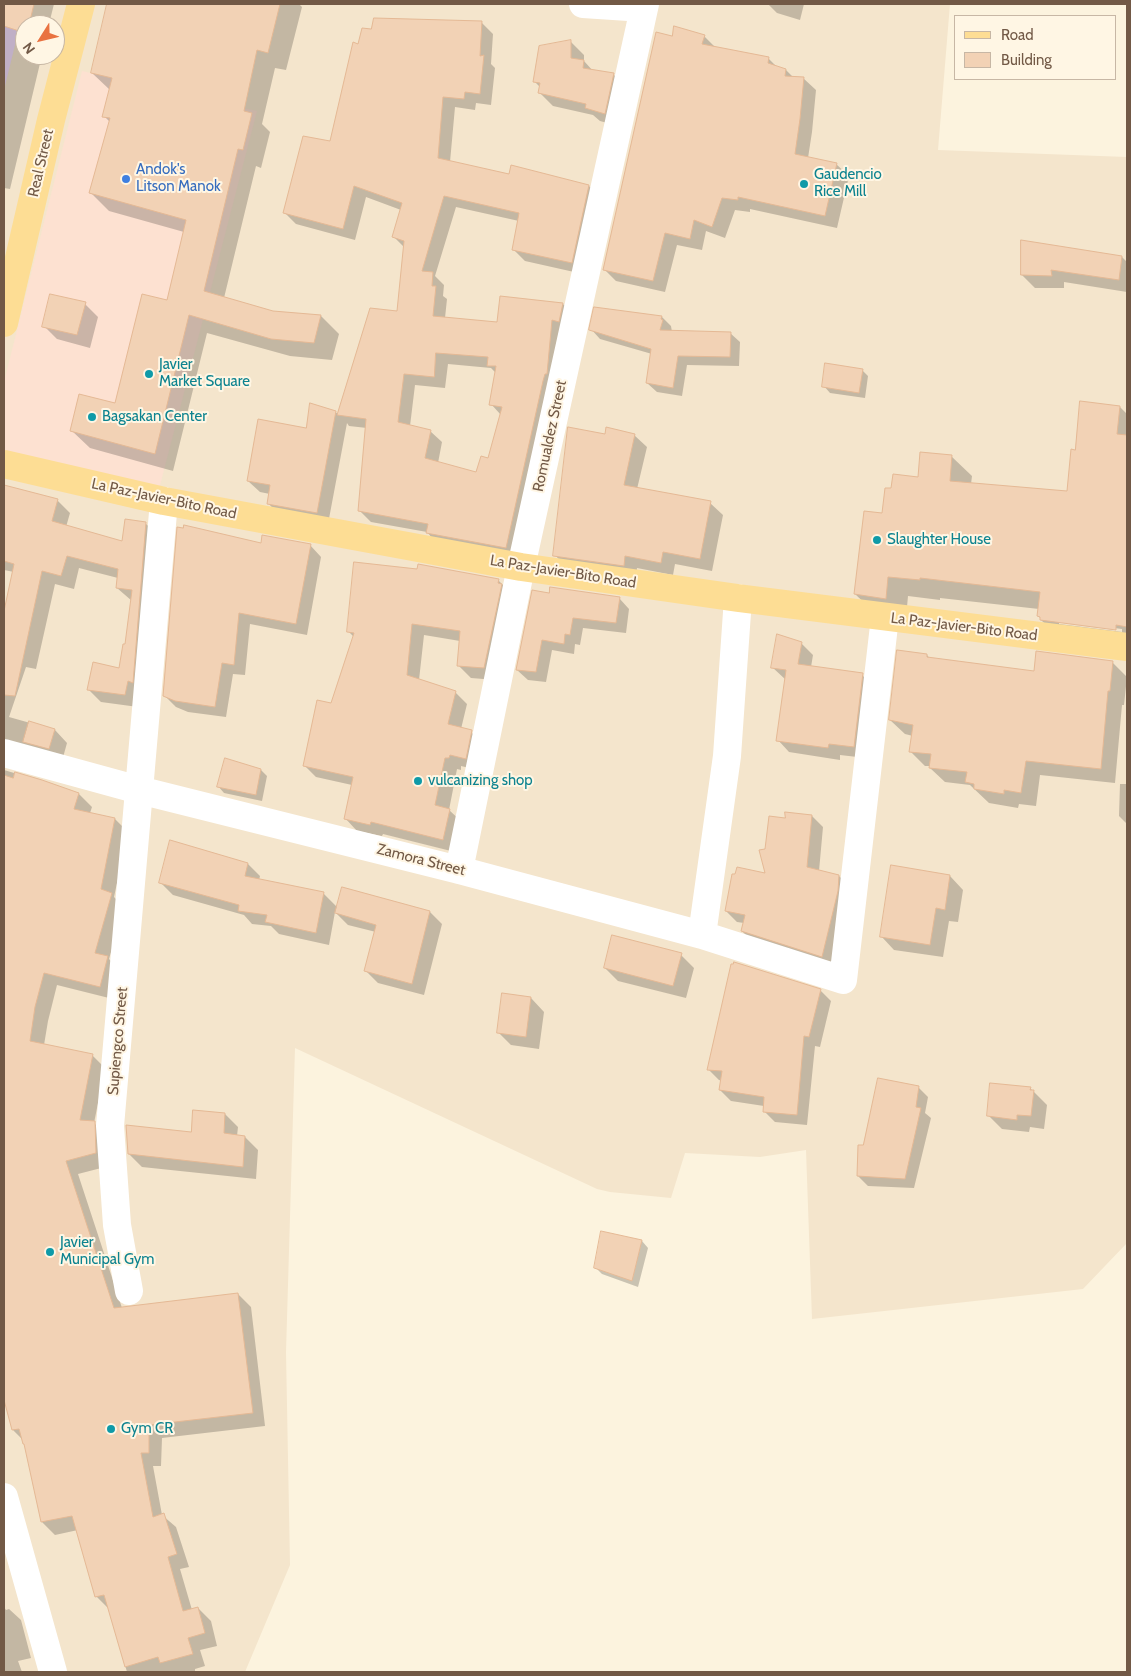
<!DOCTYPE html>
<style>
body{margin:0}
#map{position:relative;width:1131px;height:1676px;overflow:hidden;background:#fcf3de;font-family:Cabin,sans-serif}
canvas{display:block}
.frame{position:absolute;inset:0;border:5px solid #725946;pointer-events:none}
.legend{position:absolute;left:954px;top:15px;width:162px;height:65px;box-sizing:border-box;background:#fff6e4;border:1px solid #c7b7a5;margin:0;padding:6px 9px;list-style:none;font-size:15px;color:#725946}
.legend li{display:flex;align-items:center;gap:10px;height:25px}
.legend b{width:25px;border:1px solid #c7b7a5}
.north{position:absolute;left:15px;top:15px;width:50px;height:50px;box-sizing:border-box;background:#fff6e4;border:1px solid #c7b7a5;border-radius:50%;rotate:234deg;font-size:14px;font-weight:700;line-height:20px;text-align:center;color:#725946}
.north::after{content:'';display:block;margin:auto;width:18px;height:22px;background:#e97240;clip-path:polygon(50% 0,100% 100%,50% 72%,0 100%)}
</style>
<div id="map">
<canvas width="1131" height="1676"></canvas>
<div class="frame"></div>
<ul class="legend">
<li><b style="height:6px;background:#fddd94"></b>Road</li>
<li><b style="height:14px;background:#f2d2b5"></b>Building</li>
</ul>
<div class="north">N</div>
</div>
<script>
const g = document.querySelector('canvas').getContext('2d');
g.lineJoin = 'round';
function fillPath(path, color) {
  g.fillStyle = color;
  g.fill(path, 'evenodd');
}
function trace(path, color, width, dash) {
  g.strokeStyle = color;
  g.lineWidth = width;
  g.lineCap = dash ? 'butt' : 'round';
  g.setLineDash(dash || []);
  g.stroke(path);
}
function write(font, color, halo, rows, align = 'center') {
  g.font = font + ' Cabin,sans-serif';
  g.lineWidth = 4;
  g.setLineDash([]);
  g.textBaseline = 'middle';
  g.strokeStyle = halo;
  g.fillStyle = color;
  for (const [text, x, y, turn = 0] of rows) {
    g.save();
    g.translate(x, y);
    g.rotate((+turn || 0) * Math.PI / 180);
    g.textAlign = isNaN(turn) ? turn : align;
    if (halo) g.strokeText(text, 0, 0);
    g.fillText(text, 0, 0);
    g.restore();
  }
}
const residential = new Path2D(`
 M4 4H950L938 150 1127 157V1243L1083 1289 812 1319 806 1150 760 1157 685 1153 671 1198 610 1192 597 1189 295 1048 286 1352 290 1565 245 1672H4ZM25 25H55V55H25Z`);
const commercial = new Path2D(`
 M82 71 257 111 158 493 4 452V382Z`);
const education = new Path2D(`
 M4 4H25L4 90Z`);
const shadow = new Path2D(`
 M4 4H54L50 20 53 23V25H25V55H42L10 189 4 188Z
 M111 4H299L302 7 286 70 275 68 262 124 270 132 261 168 256 166 224 298 273 312 321 316 339 334 332 360 290 356 207 333 173 471 90 448 71 430 116 405 167 302 184 232 109 211 91 193 110 122 104 116 110 90 92 73 101 48Z
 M768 4H804L800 20 777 13Z
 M481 22 493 34 491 64 495 68 491 105 476 103 475 110 455 107 450 162 510 176 589 186 600 197 583 274 525 261 513 249 519 221 456 207 435 276 444 285 443 296 447 299 445 318 498 323 563 304 574 316 517 559 438 545 427 532 371 522 359 510 367 428 349 426 347 423 328 524 280 516 269 504 270 494 260 492 248 481 307 429 335 412 338 414 398 313 405 248 393 236 401 210 366 197 355 240 296 224 285 213 331 143 359 45 372 31ZM448 364 491 368 496 373 491 404 501 415 489 459 477 474 438 463 442 442 430 431 410 426 415 385 445 388Z
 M704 36 716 48 768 58 777 67 786 70 793 77 803 78 816 90 812 132 808 158 836 164 849 176 837 228 750 209V212L735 210 725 238 706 231 702 250 677 245 665 292 616 281 604 269 673 37Z
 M571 42 584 55V61L593 71 613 74 626 87 618 126 600 121 593 115 553 106 540 93 541 88 535 82Z
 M1122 257 1127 262V292L1064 282V288H1035L1022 275Z
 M85 304 98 317 90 348 57 339 44 326Z
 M662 317 671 326 672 332 730 333 740 342 739 366 687 365 682 396 657 392 647 383 652 354 600 339 591 329Z
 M862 370 868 376 865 398 830 393 824 386Z
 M1120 407 1127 414V648L1062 640 1041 620 1039 616V609L940 598V600L908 596 906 618 876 614 855 594 892 490 919 478 951 456 972 476 971 484 1068 493 1076 451ZM1059 621 1122 629V632L1059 624Z
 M634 435 647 447 637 489 710 503 723 515 712 571 675 564 673 575 637 568 636 578 567 568 555 555Z
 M4 486 57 500 70 513 66 527 123 542 146 524 159 536 138 707 101 702 88 689 120 670 126 645 132 601 117 588 118 578 79 568 74 589 55 584 36 669 26 667 9 717 55 730 67 743 62 761 4 758V617L14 572 4 570Z
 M262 545H310L321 557 307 635 250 624 245 675 233 674 226 717 188 712 176 707 164 695Z
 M498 580 510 592 496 680 471 678 459 666 460 641 424 635 419 680 455 692 467 704 461 729 471 732 483 744 478 770 461 766V770L457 769 449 810 462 822 455 852 383 834 382 836 357 831 345 818 352 785 316 777 304 765 332 705 354 637 349 632Z
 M551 594 619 598 629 609 626 633 583 628 580 645 575 644 574 654 552 650 546 682 528 680 517 670Z
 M801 643 813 655 811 667 862 675 874 687 866 758 840 755V760L789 752 778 740 786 680 772 667Z
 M927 655 930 659 1035 672 1112 662 1127 677 1124 705H1122L1115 783 1040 775 1036 806 1019 804 1018 808 989 803 970 785 945 782 930 768 931 766H925L910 751 913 736 905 734 890 720Z
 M4 770 41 781 79 794 92 807 90 813 115 819 128 832 114 897 124 907 109 959 120 970 113 999 57 985 48 1021 44 1045 92 1055 105 1068 94 1123 107 1136 109 1166 78 1174 122 1308 238 1294 251 1307 265 1426 162 1438 161 1466H153L162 1515 176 1527 189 1567 180 1569 192 1610 198 1608 211 1621 217 1646 200 1650 205 1666 195 1669V1672H127L109 1609 96 1596 78 1530 55 1535 42 1522 26 1446 23 1440 13 1430 4 1396V1384L11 1382 4 1358Z
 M261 770 267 776 262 801 224 793 218 786Z
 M1120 784H1127V824L1119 816Z
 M812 816 823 827 819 871 839 876 850 887 833 967 753 942 742 931 744 923 737 922 726 911 766 875V850L786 819Z
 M248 864 260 876 259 880 324 894 338 908 342 889 430 912 442 924 424 995 378 983 366 971 376 932 348 925 335 912 329 945 279 934 271 926 252 924 244 915 173 895 160 882Z
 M892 867 950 876 963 890 958 922 949 921 943 957 894 950 881 936Z
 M681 955 694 968 686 998 618 981 605 968Z
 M820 990 831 1001 820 1047 815 1046 807 1125 775 1122 764 1111V1106L731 1101 720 1090 722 1081 719 1080 708 1069Z
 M531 998 544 1012 539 1049 511 1045 498 1032Z
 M919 1088 928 1097 925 1113 931 1118 914 1188 868 1186 858 1176 864 1147Z
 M1030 1088 1047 1105 1044 1129 1030 1127 1029 1132 1002 1129 989 1116Z
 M225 1114 238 1127 237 1136 245 1137 258 1150 256 1179 142 1167 129 1154 192 1133Z
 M602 1232 642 1241 648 1248 638 1287 602 1274 595 1267Z
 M4 1607 6 1610 9 1609 21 1620 31 1658 18 1661 22 1672H4Z`);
const building = new Path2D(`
 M4 4H34L29 25H25V33L4 26Z
 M107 4H280L268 53 257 50 244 111 252 113 243 150 238 149 204 291 273 311 321 315 314 343 271 339 189 315 155 454 70 431 79 394 115 403 142 294 167 300 186 220 89 193 110 118 102 117 112 78 91 73Z
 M374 18 482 21 480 56 484 55 480 94 465 92 464 99 443 97 438 158 509 174 511 165 589 185 572 263 512 250 519 213 444 196 422 271 433 272 432 286H436L433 316 497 322 500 296 563 303 559 322 552 320 547 374H545L543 381 506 548 426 533 428 524 358 511 366 419 337 415 370 308 397 311 404 241 392 237 402 203 354 186 343 229 283 213 303 136 330 141 353 42 358 44 362 28 371 29ZM436 353 488 357 487 366H496L489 405 502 407 488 458 481 456 476 472 425 458 431 430 398 422 404 374 434 377Z
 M674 26 705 35 702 44 769 57 768 63 786 69 785 76 804 77 800 119 795 154 837 163 825 216 738 197V200L722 198 712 227 694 220 690 239 665 233 653 281 603 270 656 32 672 36Z
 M571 40V58L584 60 583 68 614 73 605 114 585 108 586 104 538 93 540 83 533 82 539 46Z
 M1021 240 1122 256 1119 280 1051 270 1052 276 1021 275Z
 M50 294 86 302 77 335 42 327Z
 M594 307 662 316 661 319 663 320 660 330 731 332 730 357 678 356 673 388 646 383 651 349 589 330Z
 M825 363 863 369 859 393 822 387Z
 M1080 401 1120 406 1117 434 1127 435V627L1116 625V630L1040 620V617L1037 616 1040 592 920 578V580L888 577 886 599 854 594 864 511 882 513 885 488H891L893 474 918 477 920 452 952 455 950 481 1067 491 1071 449 1075 450Z
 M310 403 336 411 317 513 267 504 270 485 247 481 258 419 306 428Z
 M568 427 605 434 606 427 635 434 624 485 711 501 700 559 663 552 661 563 625 556 624 566 553 556Z
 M4 485 58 499 52 521 122 541 125 519 146 522 133 683 128 681 125 695 87 690 93 662 119 668 123 644H125L132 590 116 588 118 569 67 556 61 576 42 571 15 696 4 695V611L14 564 4 561Z
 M184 525 261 543 262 535 311 544 296 624 239 613 234 665 222 663 215 707 175 701 163 696 177 527 183 528Z
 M354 562 417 569 418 564 499 579 498 583 502 584 484 668 457 666 460 631 412 624 407 675 456 691 448 724 472 730 466 759 450 755 449 758H445L435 805 450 809 443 840 371 822 370 825 344 819 353 777 303 766 317 700 331 703 354 633 347 632Z
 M550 587 620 597 616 623 573 618 570 635 565 634 564 644 542 640 536 672 516 670 532 590 549 593Z
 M777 634 802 642 798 664 863 673 854 747 829 744 828 748 776 741 786 670 771 668Z
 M897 650 927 654V657L1034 671 1036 651 1113 661 1110 691H1108L1101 769 1026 761 1021 793 1004 790V794L974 789V784L965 782 967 772 929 768 931 754 909 752 913 725 889 720Z
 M29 721 55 729 49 749 23 742Z
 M225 758 261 769 256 795 217 787Z
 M15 772 42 780 79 793 74 809 115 818 101 889 112 893 95 953 108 956 100 987 44 973 35 1007 30 1041 93 1054 80 1120 95 1121 96 1153 66 1161 114 1308 238 1293 253 1413 149 1425V1453H141L153 1517 164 1513 177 1554 168 1557 183 1611 198 1607 205 1633 188 1638 193 1654 160 1663 158 1657 125 1667 104 1595 95 1597 72 1516 41 1522 24 1444H23L19 1429 12 1430 4 1400V775L13 778Z
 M785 812 812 815 807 867 839 875 838 891 822 957 741 931 745 915 725 911 732 874H735L737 867 765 873 759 850 765 849 769 816 785 818Z
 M170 840 248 863 245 876 324 892 316 933 265 922 267 915 238 911 239 905 159 883Z
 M891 865 950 875 945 910 936 908 930 945 880 937Z
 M342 887 430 911 412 984 364 971 376 925 335 913Z
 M612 935 682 953 673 986 604 968Z
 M734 962 821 989 809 1037 804 1036 797 1115 763 1112 764 1097 719 1090 722 1071 707 1070 731 964H733Z
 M502 993 531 997 526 1037 497 1033Z
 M878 1078 919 1086 916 1107 921 1108 905 1179 857 1176 858 1145H863Z
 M990 1083 1031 1087 1030 1090H1034L1031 1116 1017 1115V1120L987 1116Z
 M193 1110 225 1113 224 1133 245 1136 243 1167 128 1154 126 1125 191 1132Z
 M601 1231 642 1240 632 1281 594 1268Z`);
const minor = new Path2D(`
 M583 4 644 8
 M4 753 139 790 459 870 702 935 843 980 885 617
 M459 870 521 567 645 4
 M702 935 727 756 738 598
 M129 1291 117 1225 110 1126 164 501
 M4 1497 53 1672`);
const major = new Path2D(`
 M4 323 51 120 81 4
 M4 464 164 501 521 567 738 598 1127 647`);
const markers = [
 [126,179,5,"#3f7fe0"],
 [804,184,5,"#0f9aa8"],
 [149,374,5,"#0f9aa8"],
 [92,417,5,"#0f9aa8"],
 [877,540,5,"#0f9aa8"],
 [418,781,5,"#0f9aa8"],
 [50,1252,5,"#0f9aa8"],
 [111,1429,5,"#0f9aa8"]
];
const streetNames = [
 ["Real Street",41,163,-77],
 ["Romualdez Street",550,436,-78],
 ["La Paz-Javier-Bito Road",164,499,12],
 ["La Paz-Javier-Bito Road",563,572,9],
 ["La Paz-Javier-Bito Road",964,627,7],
 ["Zamora Street",421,860,14],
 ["Supiengco Street",118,1041,-85]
];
const shopNames = [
 ["Andok's",136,170],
 ["Litson Manok",136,187]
];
const cultureNames = [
 ["Gaudencio",814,175],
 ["Rice Mill",814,192],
 ["Javier",159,365],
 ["Market Square",159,382],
 ["Bagsakan Center",102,417],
 ["Slaughter House",887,540],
 ["vulcanizing shop",428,781],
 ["Javier",60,1243],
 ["Municipal Gym",60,1260],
 ["Gym CR",121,1429]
];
fillPath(residential, '#f4e5cc');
fillPath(commercial, '#fde1d1');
fillPath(education, '#f0dbf8');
fillPath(shadow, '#0003');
fillPath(building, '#f2d2b5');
trace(building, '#e5b995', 1);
trace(minor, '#fff', 28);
trace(major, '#fddd94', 28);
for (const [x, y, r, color] of markers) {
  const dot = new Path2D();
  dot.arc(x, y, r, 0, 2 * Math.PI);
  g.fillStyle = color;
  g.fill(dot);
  trace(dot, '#fff6e4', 2);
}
write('15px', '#725946', '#fff6e4', streetNames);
write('15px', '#366cbe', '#fff6e4', shopNames, 'left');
write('15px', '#0d838f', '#fff6e4', cultureNames, 'left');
</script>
